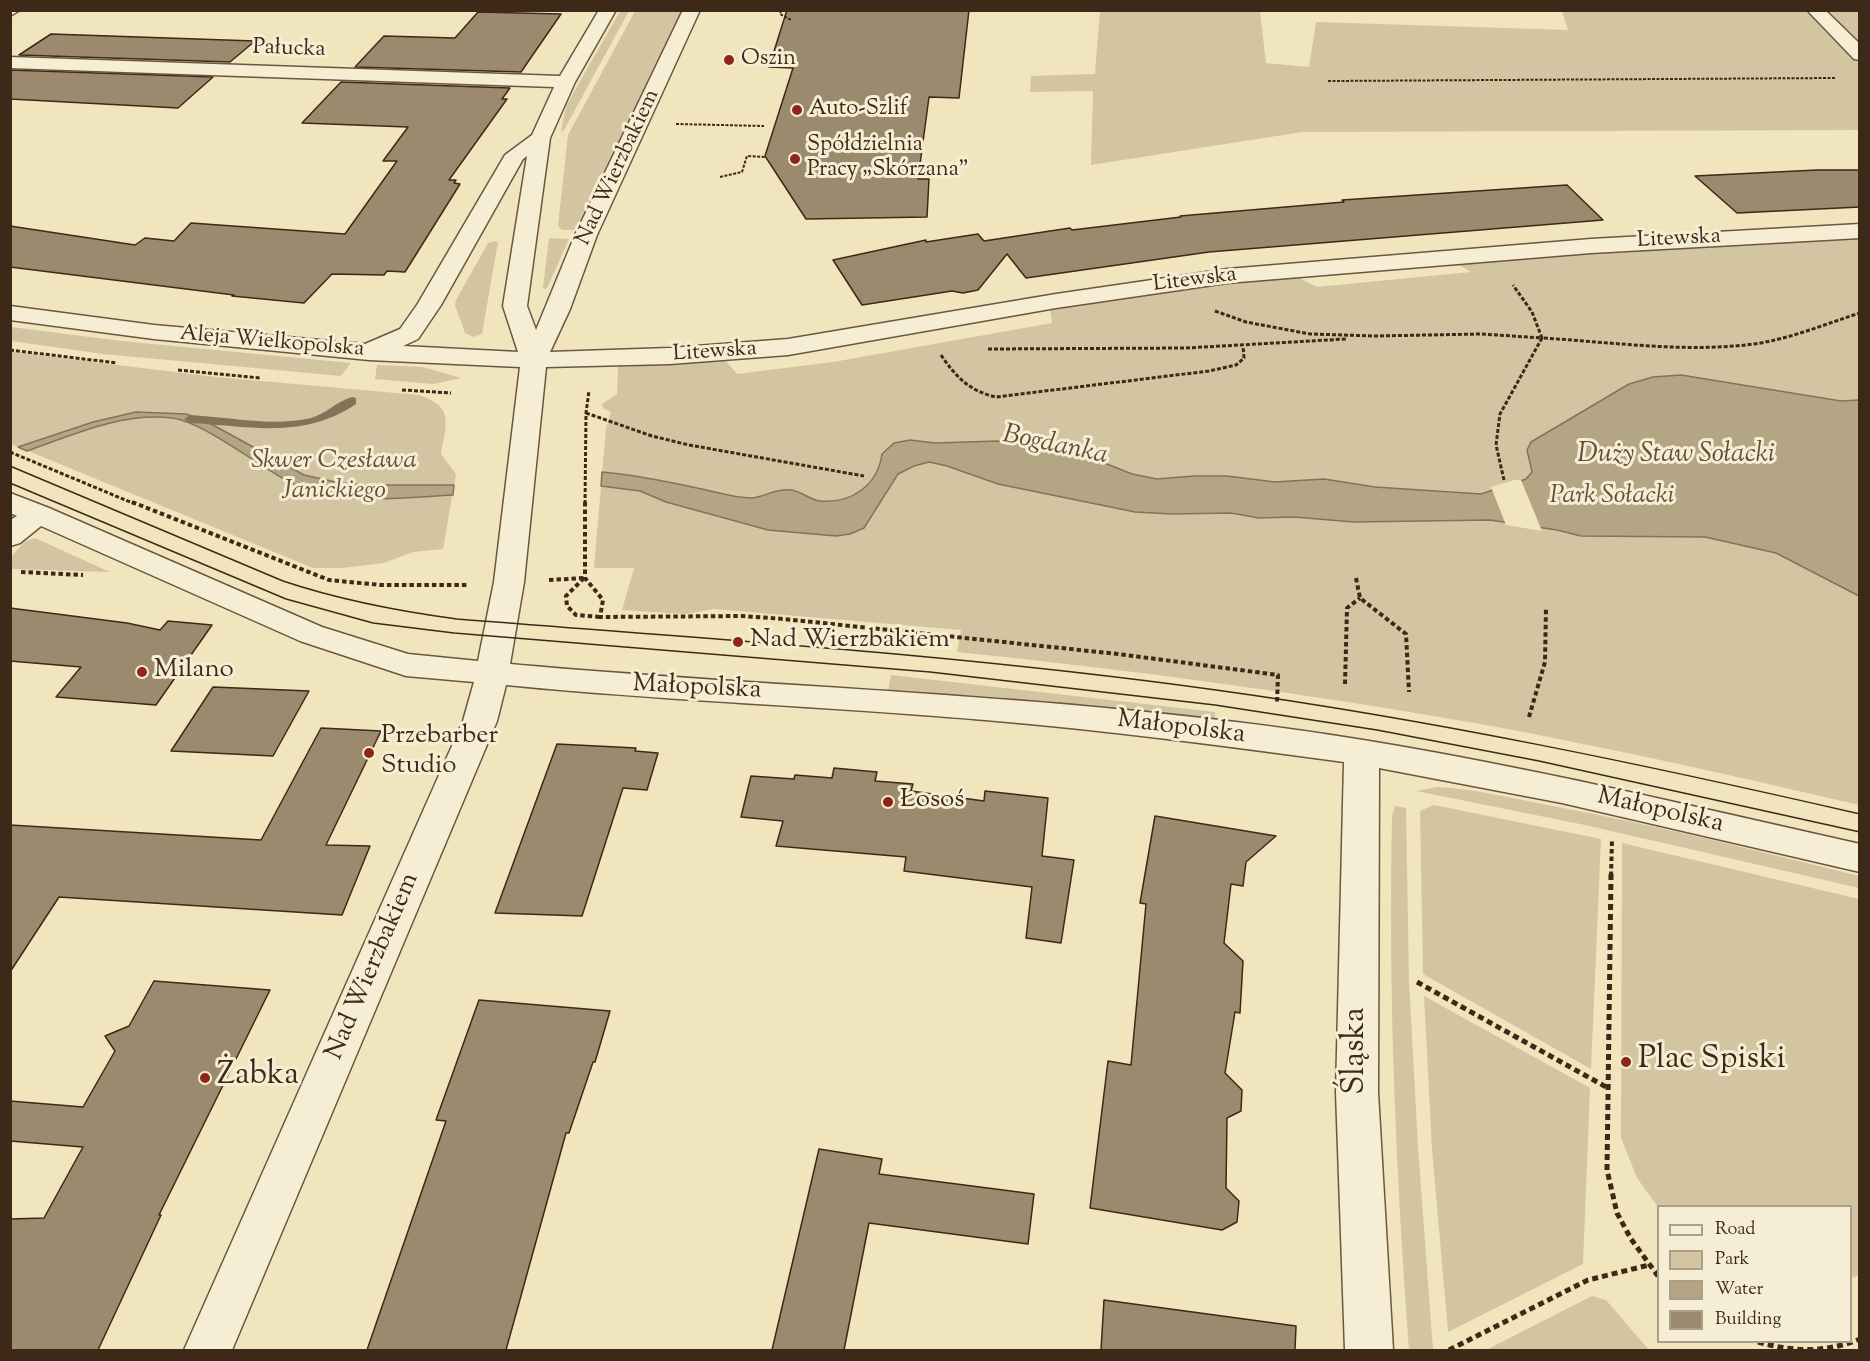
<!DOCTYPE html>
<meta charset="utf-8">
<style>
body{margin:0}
#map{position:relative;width:1870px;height:1361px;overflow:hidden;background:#f1e5bd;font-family:"Sorts Mill Goudy",serif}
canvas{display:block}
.frame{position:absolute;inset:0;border:12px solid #3e2818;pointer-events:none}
.legend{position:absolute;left:1657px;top:1205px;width:195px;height:138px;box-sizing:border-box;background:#f6eed4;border:2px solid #ac9f89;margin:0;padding:8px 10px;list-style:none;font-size:18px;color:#3e2818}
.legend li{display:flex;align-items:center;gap:12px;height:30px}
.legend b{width:30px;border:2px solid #ac9f89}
</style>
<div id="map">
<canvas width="1870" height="1361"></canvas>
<div class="frame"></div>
<ul class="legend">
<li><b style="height:8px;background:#f6eed4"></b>Road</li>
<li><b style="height:16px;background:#d3c5a1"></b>Park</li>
<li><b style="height:16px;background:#b4a585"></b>Water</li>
<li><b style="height:16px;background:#9b8a6e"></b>Building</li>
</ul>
</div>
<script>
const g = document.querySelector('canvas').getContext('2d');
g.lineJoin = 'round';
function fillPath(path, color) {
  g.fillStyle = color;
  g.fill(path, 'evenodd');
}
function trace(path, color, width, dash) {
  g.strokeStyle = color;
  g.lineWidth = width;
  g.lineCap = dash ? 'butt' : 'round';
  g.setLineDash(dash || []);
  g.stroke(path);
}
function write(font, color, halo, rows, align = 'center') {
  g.font = font + ' "Sorts Mill Goudy",serif';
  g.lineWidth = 6;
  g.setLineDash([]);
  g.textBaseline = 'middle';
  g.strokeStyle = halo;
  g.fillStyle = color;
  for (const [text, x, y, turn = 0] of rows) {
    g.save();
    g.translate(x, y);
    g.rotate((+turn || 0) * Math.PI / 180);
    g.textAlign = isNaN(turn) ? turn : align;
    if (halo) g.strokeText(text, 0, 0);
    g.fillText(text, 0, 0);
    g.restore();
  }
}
const green = new Path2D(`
 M620 11H629L564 130 561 132 566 106Z
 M635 11H681L575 230H562L558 226 568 135Z
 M1100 11H1260L1266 63 1309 67 1316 22 1568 30 1562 11H1859V130L1302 132 1091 165 1093 91 1030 92 1031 76 1095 74Z
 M1859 237V805C1735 776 1611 748 1486 725 1310 694 1134 670 957 652L961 630 714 609 685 614 622 610 634 568H594L606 428 611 412 604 409 602 404 617 394 618 367 726 361 737 374 833 362 1052 323 1050 309 1217 285 1297 277 1317 287 1471 272 1454 262 1573 253Z
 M549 238 569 239 547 288 545 289 543 288Z
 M495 241 498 242 482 334 474 337 465 333 455 305 456 300 488 243Z
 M11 327 122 341 351 363 341 376 103 354 11 341Z
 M11 352 216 377 419 395C455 407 446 423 441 454L456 474 443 549 413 552 384 563 342 568H313L11 444Z
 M377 365 423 367 461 378 433 384 375 379Z
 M35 538 110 572 11 569V557L24 542Z
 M891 675 1215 712V718L994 697 888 692Z
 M1437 787C1476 789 1515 799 1553 806 1656 825 1758 851 1859 876V888L1585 825 1416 791Z
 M1434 805 1601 839 1591 1069 1423 974 1420 811Z
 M1395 806 1406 808 1409 981 1418 1147 1433 1350H1409C1396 1172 1388 995 1392 816Z
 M1622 843 1859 899V1275L1851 1278 1850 1206 1658 1207 1637 1178 1621 1138Z
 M1424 996 1590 1088 1583 1264 1448 1332 1432 1149Z
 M1592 1296 1606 1300 1649 1350H1486Z`);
const water = new Path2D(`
 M1681 375 1841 401 1859 400V596L1776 553 1705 537 1581 536 1557 530 1490 520 1354 522 1294 517 1259 518 1231 513 1172 514 1135 512 998 484 947 466 929 462 914 466 898 474 864 528 850 534 836 536 768 530 666 502 640 491 601 486 602 472C635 475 665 481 697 488 714 491 733 498 751 498 765 497 776 488 791 490 801 491 810 500 820 501 851 504 878 485 882 454L894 443 910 440 935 443 998 441 1054 449 1092 458 1132 474 1157 479 1194 476H1227L1275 482 1324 479 1375 487 1481 494 1526 479 1532 472 1527 450 1531 442 1629 384 1653 377Z
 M136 412 186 414 204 420 304 475 340 483 365 485H454L453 495C400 498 340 507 291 483 260 467 204 422 172 418 122 412 73 435 27 451L18 447 93 422Z`);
const pier = new Path2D(`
 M1514 480H1521L1542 531 1506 525 1491 487Z`);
const stream = new Path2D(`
 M352 397 356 398V404C303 440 250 426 190 423L184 419 190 415C229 417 272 427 311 418 326 414 337 401 352 397Z`);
const building = new Path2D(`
 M787 10H969L959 98 929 97 918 179H929L927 217 806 219 765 156 793 68 769 67Z
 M478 12 561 14 521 72 355 67 384 36 455 38Z
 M51 34 255 41 230 62 19 55Z
 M10 70 213 77 178 108 10 99Z
 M341 82 510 88 502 99H507L449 180H456L454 183 460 184 405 272 387 271 384 275 332 274 304 303 232 296 234 295 10 267V226L135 245 145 238 174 241 191 223 345 234 397 161H383L408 127 302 123Z
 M1817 170H1860V207L1737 213 1695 176Z
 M1567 185 1603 220 1209 252 1026 278 1007 254 978 290 963 293 952 291 862 305 833 260 926 240V242L978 234 984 241 1070 228 1072 230 1181 217 1180 216 1344 202 1342 200Z
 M10 608 127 623 160 630 168 621 212 625 156 705 56 697 81 667 10 661Z
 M213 687 309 691 273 756 171 751Z
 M321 728 381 731 326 845 370 846 342 915 59 897 10 972V825L261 840Z
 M557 744 636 748 635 751 658 753 647 790 623 788 582 916 495 913Z
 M834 768 877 772 875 781 913 784 911 791 984 801 985 791 1048 798 1042 856 1074 860 1061 943 1026 938 1032 887 904 871 906 857 776 846 783 821 741 817 751 776 794 779 795 775 832 778Z
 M1155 816 1276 836 1246 862 1243 886 1231 884 1224 943 1243 961 1240 1013 1235 1012 1225 1073 1242 1090 1241 1111 1227 1118 1226 1188 1239 1201 1237 1222 1222 1230 1090 1208 1108 1061 1131 1065 1146 904 1140 903Z
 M154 981 270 990 159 1215H161L98 1350H10V1219L44 1218 83 1147 10 1141V1101L83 1107 115 1051 105 1036 129 1026Z
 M479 1000 610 1011 595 1062H593L569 1133H566L506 1350H367L446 1121 436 1120Z
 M819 1149 882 1159 879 1174 1034 1194 1028 1244 869 1223 844 1350H772Z
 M1104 1300 1296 1326 1295 1350H1101Z`);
const pathFar3 = new Path2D(`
 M781 10 780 14 791 20
 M1328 81 1835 78
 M676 124 764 126
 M720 177 742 172 747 156 765 157`);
const pathFar2 = new Path2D(`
 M1215 311 1246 322 1310 334 1375 336 1482 334 1542 338 1532 312 1513 285
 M988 349 1186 348 1346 339
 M10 350 117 363
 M941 355C956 377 969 391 996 397L1209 371 1236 365 1244 358 1243 346
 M178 370 260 378
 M402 390 451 393
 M586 413 652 436 689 445 864 476
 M10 452 135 504
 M1504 480 1496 445 1500 414 1542 338C1612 342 1684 353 1754 344 1790 339 1825 324 1860 313
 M585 504 586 413 589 391`);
const pathFar1 = new Path2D(`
 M132 502 329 580 381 585H467
 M585 502V578L603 600 600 617 742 616 784 619 1118 654 1278 675 1277 703
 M21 572 83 575
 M584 578 566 596 567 606 576 615 600 617
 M1356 578 1360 598 1406 634 1409 692
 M549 580 585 578
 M1345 684 1347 608 1360 598
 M1529 717 1545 662 1546 607
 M1611 876 1612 840`);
const path = new Path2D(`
 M1611 874 1607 1170 1617 1213 1631 1239 1658 1276
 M1417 982 1608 1088
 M1758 1342C1794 1352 1825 1353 1860 1339
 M1449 1350 1588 1280 1649 1265`);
const minor = new Path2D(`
 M10 10H20L10 16Z
 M599 10H616L575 82 550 138 527 306 536 330 575 235 683 10H700L597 235 570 309 550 352 670 348 788 339 1056 294 1227 269 1591 239 1860 224V238L1591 253 1227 283 1056 308 788 355 670 364 546 367 524 582 510 664C795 690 1081 694 1363 740 1530 767 1695 807 1860 844V872L1562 803 1379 768 1378 1092 1393 1350H1345L1336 1092 1344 762C1225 746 1105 730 985 720 825 706 665 701 506 685L497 721 232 1350H184L463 721 474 682 406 676 300 641 41 526 20 543 10 546V520L17 516 10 513V493L49 508 322 627 408 654 478 661 494 582 520 367 369 360 154 339 10 320V306L154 325 365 344 400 329 417 305 505 155 532 135 554 87 10 68V57L560 76ZM527 156 503 306 518 352 403 346 418 339 441 305 523 159Z
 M1807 10H1825L1860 44V60L1854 59Z`);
const tram = new Path2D(`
 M10 466 283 581C340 600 397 611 457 619 710 639 964 655 1216 690 1433 720 1647 765 1860 814
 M10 483 286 599 373 623 454 633 930 672 1215 705 1377 730 1539 761 1860 832`);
const markers = [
 [729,60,6,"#8f2418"],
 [797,110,6,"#8f2418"],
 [795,159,6,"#8f2418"],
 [738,642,6,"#8f2418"],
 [142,672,6,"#8f2418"],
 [369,753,6,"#8f2418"],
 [888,802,6,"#8f2418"],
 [1626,1062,6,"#8f2418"],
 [205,1078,6,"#8f2418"]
];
const farStreetnames = [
 ["Pałucka",289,50,2],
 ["Nad Wierzbakiem",619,168,-65],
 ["Litewska",1679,240,-3],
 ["Litewska",1195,281,-7],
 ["Aleja Wielkopolska",272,343,5],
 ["Litewska",715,353,-4]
];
const farPoinames = [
 ["Oszin",741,60],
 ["Auto-Szlif",809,110],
 ["Spółdzielnia",807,146],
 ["Pracy „Skórzana”",807,171]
];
const parkNames = [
 ["Skwer Czesława",334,463],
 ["Janickiego",334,493],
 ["Park Sołacki",1612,498]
];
const poiNames = [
 ["Nad Wierzbakiem",750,642],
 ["Milano",154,672],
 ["Przebarber",381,738],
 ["Studio",381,768],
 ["Łosoś",900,802]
];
const streetNames = [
 ["Małopolska",697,689,3],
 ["Małopolska",1181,729,7],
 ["Małopolska",1660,812,13],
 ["Nad Wierzbakiem",374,967,-67]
];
const waterNames = [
 ["Bogdanka",1055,447,12],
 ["Duży Staw Sołacki",1676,456]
];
const nearStreetnames = [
 ["Śląska",1358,1051,-90]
];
const nearPoinames = [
 ["Plac Spiski",1638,1062],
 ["Żabka",217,1078]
];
fillPath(green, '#d3c5a1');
fillPath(water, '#b4a585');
trace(water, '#857359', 1.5);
fillPath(pier, '#f1e5bd');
fillPath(stream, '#857359');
fillPath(building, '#9b8a6e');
trace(building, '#3e2818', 1.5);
trace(minor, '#6b5741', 3);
trace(pathFar3, '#3e2818', 2, [3, 1.5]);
trace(pathFar2, '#3e2818', 3, [4, 2]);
trace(pathFar1, '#3e2818', 4, [4.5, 3]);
trace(path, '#3e2818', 5, [6, 4]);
fillPath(minor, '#f6eed4');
trace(tram, '#3e2818', 1.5);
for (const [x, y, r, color] of markers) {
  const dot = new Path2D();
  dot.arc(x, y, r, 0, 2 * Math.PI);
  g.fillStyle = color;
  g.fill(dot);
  trace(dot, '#f6eed4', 2);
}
write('22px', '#3e2818', '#f6eed4', farStreetnames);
write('22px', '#3e2818', '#f6eed4', farPoinames, 'left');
write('italic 26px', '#634f3a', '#f6eed4', parkNames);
write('26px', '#3e2818', '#f6eed4', poiNames, 'left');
write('26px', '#3e2818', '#f6eed4', streetNames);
write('italic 27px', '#614e39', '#f6eed4', waterNames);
write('32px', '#3e2818', '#f6eed4', nearStreetnames);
write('32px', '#3e2818', '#f6eed4', nearPoinames, 'left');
</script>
